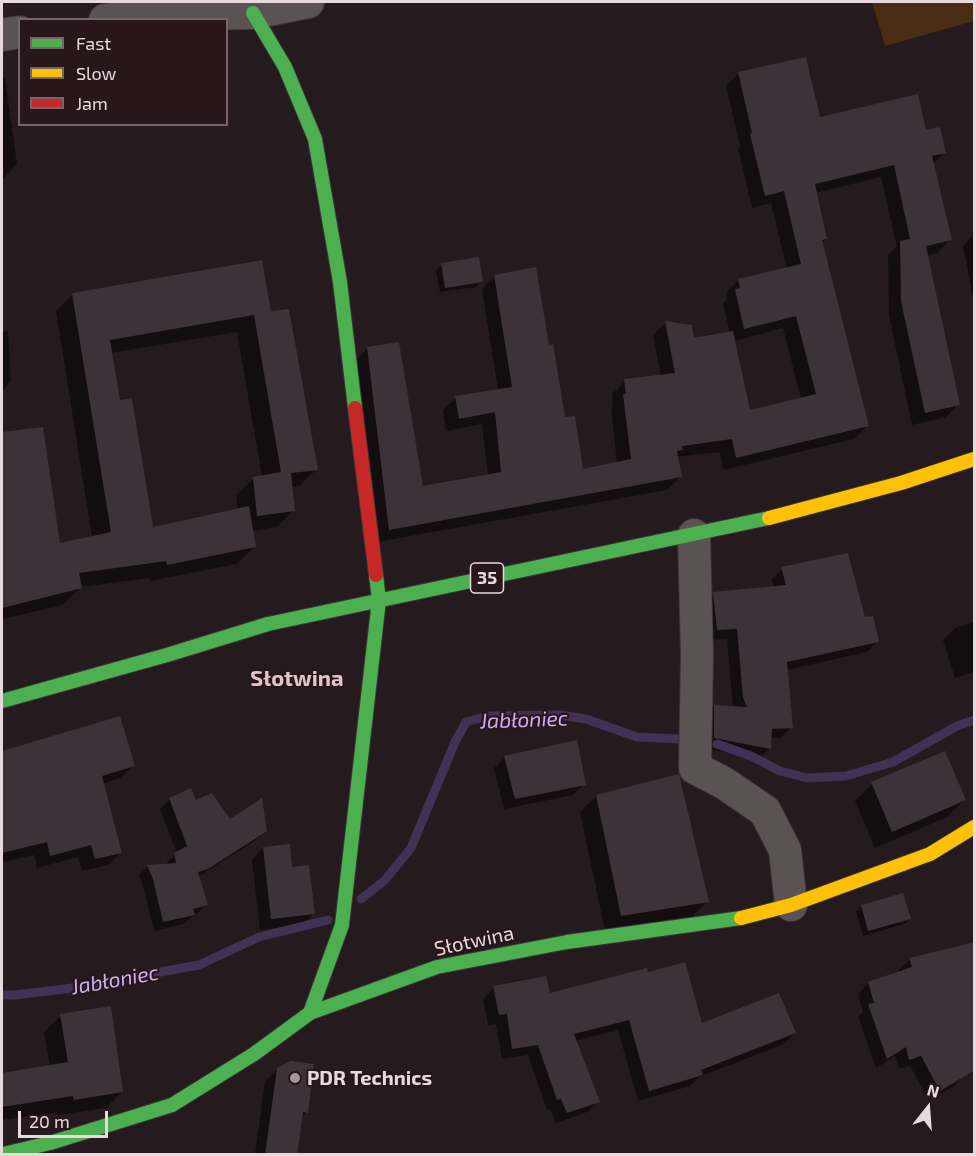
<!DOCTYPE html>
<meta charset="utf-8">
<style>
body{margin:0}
#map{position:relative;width:976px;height:1156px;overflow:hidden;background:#251a1d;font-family:"Exo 2",sans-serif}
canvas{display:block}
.frame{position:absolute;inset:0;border:3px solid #e7d9dd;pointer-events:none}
.legend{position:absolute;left:18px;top:18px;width:210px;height:108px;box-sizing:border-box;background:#29161b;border:2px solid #756469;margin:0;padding:8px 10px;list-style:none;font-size:18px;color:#e7d9dd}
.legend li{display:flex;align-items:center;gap:12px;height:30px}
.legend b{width:30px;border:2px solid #756469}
.north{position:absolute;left:898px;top:1078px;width:60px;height:60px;-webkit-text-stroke:4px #29161b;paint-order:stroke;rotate:17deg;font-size:16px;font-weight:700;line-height:24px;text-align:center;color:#e7d9dd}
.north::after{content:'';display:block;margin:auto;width:21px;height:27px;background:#e7d9dd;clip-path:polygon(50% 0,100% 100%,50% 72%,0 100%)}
.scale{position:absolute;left:18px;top:1111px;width:90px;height:27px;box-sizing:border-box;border:3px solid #e7d9dd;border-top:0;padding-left:8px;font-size:18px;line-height:21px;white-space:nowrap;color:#e7d9dd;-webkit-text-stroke:4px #29161b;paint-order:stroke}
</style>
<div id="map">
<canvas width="976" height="1156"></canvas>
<div class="frame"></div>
<ul class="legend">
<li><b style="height:8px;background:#4caf50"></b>Fast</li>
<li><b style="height:8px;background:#ffc107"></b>Slow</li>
<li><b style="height:8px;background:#c62828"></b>Jam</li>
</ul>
<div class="north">N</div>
<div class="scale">20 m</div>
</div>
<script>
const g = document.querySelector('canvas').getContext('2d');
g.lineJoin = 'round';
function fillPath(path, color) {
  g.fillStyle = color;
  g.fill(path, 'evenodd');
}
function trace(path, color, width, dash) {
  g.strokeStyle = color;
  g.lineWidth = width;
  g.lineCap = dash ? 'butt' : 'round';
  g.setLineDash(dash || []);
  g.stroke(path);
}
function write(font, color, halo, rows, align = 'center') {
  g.font = font + ' "Exo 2",sans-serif';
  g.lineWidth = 4.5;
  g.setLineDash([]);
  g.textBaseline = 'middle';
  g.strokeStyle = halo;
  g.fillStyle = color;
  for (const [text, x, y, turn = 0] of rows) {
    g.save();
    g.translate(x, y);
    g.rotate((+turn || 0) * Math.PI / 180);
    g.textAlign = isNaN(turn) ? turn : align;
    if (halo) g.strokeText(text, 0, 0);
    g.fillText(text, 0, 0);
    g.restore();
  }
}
const green = new Path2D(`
 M872 2H974V21L885 46Z`);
const shadow = new Path2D(`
 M739 73 819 119 925 132 945 152 933 164 950 240 937 253 927 255 958 404 946 417 912 425 889 315 888 255 897 247 881 177 815 193 826 239 821 243 867 426 854 439 723 470 720 452 676 457 680 477 667 490 377 542 355 361 368 348 422 488 488 476 482 424 446 431 443 410 456 398 498 390 482 289 495 276 548 347 564 419 582 471 617 463 611 408 613 406 612 394 625 381 661 377 653 335 666 323 693 339 730 333 723 304 727 299 726 293 739 280 787 269 771 203 752 208 738 148 740 146 726 86ZM783 328 801 399 748 412 734 341Z
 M2 78H5L17 164 2 180Z
 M974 234V302L963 246Z
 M442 265 482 281 476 287 440 292 436 270Z
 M73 294 269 313 317 469 299 486 291 487 294 510 277 527 251 531 254 547 237 564 150 581V578L81 587 63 605 2 619V434L42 429 59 545 92 537 56 311ZM237 332 262 477 254 478 236 495 238 510 151 529 119 402 111 353Z
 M8 331 11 381 2 391V332Z
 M782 569 864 619 877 642 867 652 786 670 792 727 781 738H770V748L759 759 704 748V717L715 706 733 708 727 639 707 640 703 604 714 593 774 588 772 579Z
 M974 622V672L955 678 943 640 955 628Z
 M119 718 133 766 120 778 102 784 121 852 108 865 82 871 78 857 37 868 34 855 2 862V753Z
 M505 757 584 784 573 795 504 809 494 768Z
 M872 784 965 800 947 817 875 848 855 801Z
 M190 790 195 802 229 821 265 831 256 840 198 877 206 905 197 914 193 916 184 924 154 931 144 889 139 875 148 866 164 865 177 853 160 809 169 800Z
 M596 796 707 902 691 918 605 931 580 812Z
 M263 848 291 869 313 914 302 925 260 930 252 860Z
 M862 906 910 919 904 924 863 936 856 912Z
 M910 959 965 1075 954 1086 929 1100 910 1066 899 1069 895 1056 876 1068 858 1016 863 1012 858 994 868 983 900 973 899 970Z
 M647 973 701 1025 795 1033 784 1044 699 1077 690 1086 638 1101 618 1030 575 1041 598 1101 587 1112 556 1123 550 1109 547 1110 528 1055 502 1059 496 1024 488 1025 483 999 494 988 549 994Z
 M61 1016 122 1092 106 1108 58 1115 57 1112 2 1120V1075L50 1067 44 1032Z
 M313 1066 306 1113 300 1119 295 1154H255L265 1082 278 1069Z`);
const stream = new Path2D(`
 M717 744 751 756 780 771 807 778 846 776 893 762 957 726 974 720
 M361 899 384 881 411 848 455 742 466 722 488 716 560 715 586 719 637 737 680 739
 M2 995H15L72 988 199 965 259 937 328 920`);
const building = new Path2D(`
 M806 57 820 117 918 94 926 130 940 127 946 153 932 156 952 240 926 246 960 405 925 413 901 301 900 241 910 239 894 165 815 184 827 239 822 240 869 426 736 458 732 439 682 446 683 450 677 451 682 477 389 530 367 347 399 342 423 486 501 472 495 412 459 419 455 396 512 387 494 275 536 267 549 345 553 344 565 417 575 416 583 469 631 459 623 394H626L624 379 675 373 665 321 692 325 694 338 733 331 750 410 816 394 796 316 744 329 735 289 740 288 738 279 801 264 784 191 765 196 750 134 752 133 738 72Z
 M479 257 483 282 445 288 441 263Z
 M262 260 271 311 289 309 318 470 291 473 295 511 257 516 253 477 281 472 254 315 110 340 120 400 132 398 153 527 249 506 256 547 167 565 166 561 79 573 82 588 2 608V432L43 427 60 543 111 532 72 293Z
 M848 553 865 617 873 616 879 642 787 662 793 728 772 729 771 749 714 738V705L747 707 743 697 737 629 717 630 713 592 786 585 781 567Z
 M120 716 135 766 102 776 122 853 95 859 91 845 50 856 47 842 2 853V751Z
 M577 740 586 785 515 799 504 756Z
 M945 751 966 800 892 832 871 782Z
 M679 774 709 902 621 916 596 795Z
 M191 788 196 800 212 793 230 819 262 798 267 831 208 869 198 872 208 905 193 909 195 915 163 922 153 879 147 865 176 863 174 853 187 846 169 798Z
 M290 844 292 867 309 865 315 914 271 919 263 847Z
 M903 893 911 919 868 931 861 905Z
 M975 942V1070L940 1091 921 1056 909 1060 906 1047 887 1059 868 1004 874 1003 868 982 912 967 909 958Z
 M685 962 702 1023 779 993 796 1033 701 1070 703 1075 649 1091 629 1020 574 1034 600 1102 567 1113 561 1099 557 1100 538 1045 512 1049 507 1014 499 1015 493 986 546 976 550 993 647 968 648 972Z
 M111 1006 123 1092 74 1100 73 1096 2 1107V1073L68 1062 60 1014Z
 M291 1061 314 1064 308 1113 303 1112 297 1155H265L277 1068Z`);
const street = new Path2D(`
 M105 20 136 15 253 13 308 2
 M2 35 20 32
 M694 535 697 656 695 768 724 783 765 811 785 850 791 905`);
const fast = new Path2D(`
 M253 13 285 67 315 139 340 282 355 408
 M2 701 167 655 268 624 769 518
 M310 1013 342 925 379 600 376 575
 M3 1154 50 1143 172 1105 254 1054 310 1013 437 967 567 942 741 918`);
const slow = new Path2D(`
 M769 518 901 483 974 459
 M741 918 791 905 930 854 974 827`);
const jam = new Path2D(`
 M355 408 376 575`);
const markers = [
 [295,1078,6,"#a3969a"]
];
const shields = [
 [487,578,33]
];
const shieldNames = [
 ["35",487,578]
];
const streetNames = [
 ["Słotwina",474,941,-12]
];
const poiNames = [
 ["PDR Technics",307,1078]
];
const waterNames = [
 ["Jabłoniec",524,720,-2],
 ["Jabłoniec",115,980,-10]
];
const quarterNames = [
 ["Słotwina",297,679]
];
fillPath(green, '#4a2d15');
fillPath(shadow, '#0007');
trace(stream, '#403155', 9);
fillPath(building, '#3e3239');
trace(street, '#3c3436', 34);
trace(fast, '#3c3436', 16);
trace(slow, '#3c3436', 16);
trace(jam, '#3c3436', 16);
trace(street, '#5b5254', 32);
trace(fast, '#4caf50', 14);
trace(slow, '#ffc107', 14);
trace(jam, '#c62828', 14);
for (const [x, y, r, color] of markers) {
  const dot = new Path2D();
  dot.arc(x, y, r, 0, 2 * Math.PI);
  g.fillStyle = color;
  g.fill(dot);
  trace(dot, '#29161b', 2);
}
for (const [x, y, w] of shields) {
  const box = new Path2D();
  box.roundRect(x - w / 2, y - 15, w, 30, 4.5);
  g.fillStyle = '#29161b';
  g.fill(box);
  trace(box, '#e7d9dd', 1.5);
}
write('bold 18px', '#e7d9dd', null, shieldNames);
write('20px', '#e7d9dd', '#29161b', streetNames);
write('bold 20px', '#e7d9dd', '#29161b', poiNames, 'left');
write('italic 21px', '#cbaff4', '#29161b', waterNames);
write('bold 22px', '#e2c6cd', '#29161b', quarterNames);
</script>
